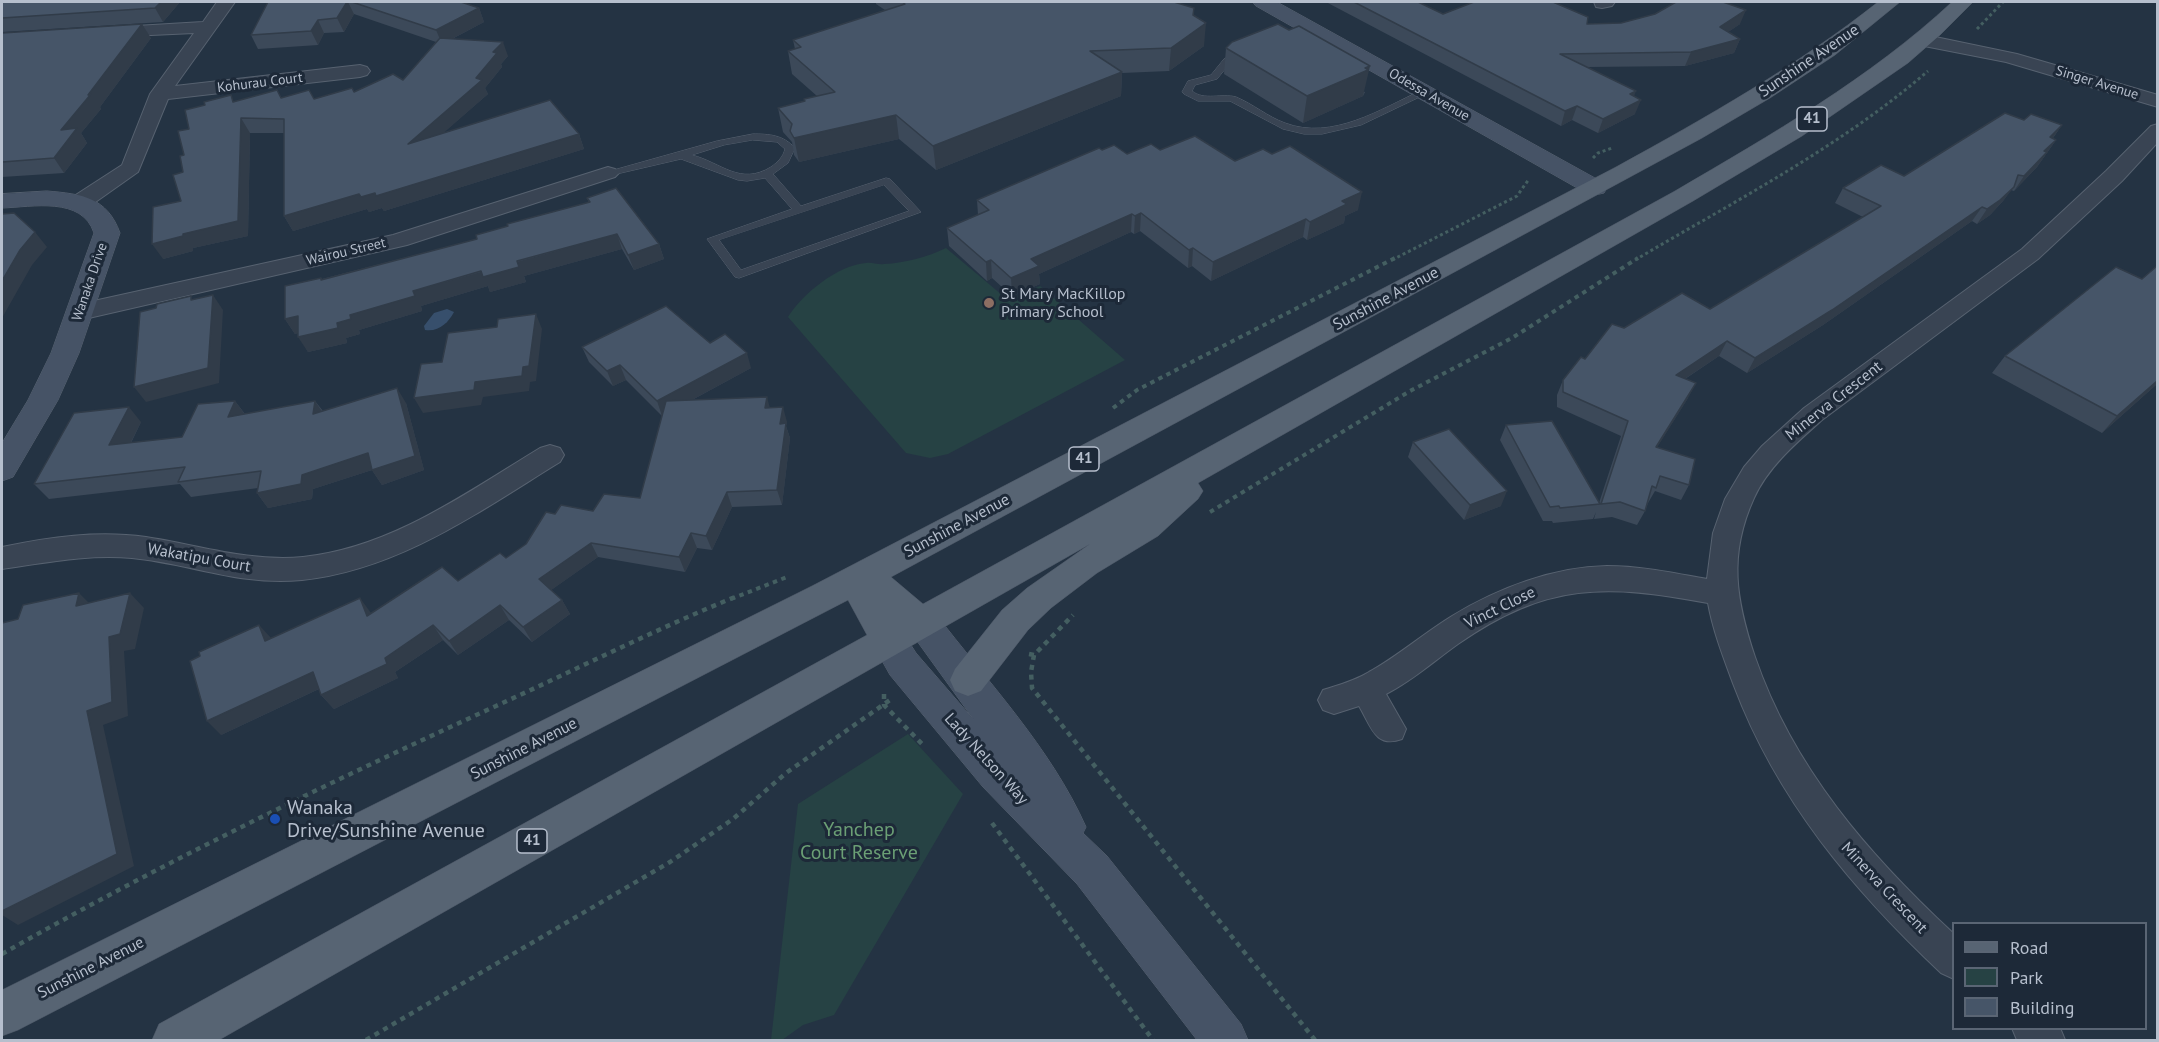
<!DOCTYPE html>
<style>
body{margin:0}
#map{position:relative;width:2159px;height:1042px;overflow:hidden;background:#243343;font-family:"PT Sans",sans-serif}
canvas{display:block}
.frame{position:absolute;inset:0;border:3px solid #b6bfcd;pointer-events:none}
.legend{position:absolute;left:1952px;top:922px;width:195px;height:108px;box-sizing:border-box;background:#1d2938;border:2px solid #5a6574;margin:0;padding:8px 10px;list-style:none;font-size:18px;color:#b6bfcd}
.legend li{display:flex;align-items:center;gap:12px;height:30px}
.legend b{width:30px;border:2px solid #5a6574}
</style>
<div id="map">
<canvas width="2159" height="1042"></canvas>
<div class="frame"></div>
<ul class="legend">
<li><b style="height:8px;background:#576473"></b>Road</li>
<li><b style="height:16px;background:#264244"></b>Park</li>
<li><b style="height:16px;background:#465568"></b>Building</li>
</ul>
</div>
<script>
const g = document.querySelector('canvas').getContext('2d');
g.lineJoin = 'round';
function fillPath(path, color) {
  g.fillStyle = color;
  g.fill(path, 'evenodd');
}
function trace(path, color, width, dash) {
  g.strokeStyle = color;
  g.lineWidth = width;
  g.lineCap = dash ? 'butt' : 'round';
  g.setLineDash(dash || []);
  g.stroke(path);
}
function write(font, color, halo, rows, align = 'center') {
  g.font = font + ' "PT Sans",sans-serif';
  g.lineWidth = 6;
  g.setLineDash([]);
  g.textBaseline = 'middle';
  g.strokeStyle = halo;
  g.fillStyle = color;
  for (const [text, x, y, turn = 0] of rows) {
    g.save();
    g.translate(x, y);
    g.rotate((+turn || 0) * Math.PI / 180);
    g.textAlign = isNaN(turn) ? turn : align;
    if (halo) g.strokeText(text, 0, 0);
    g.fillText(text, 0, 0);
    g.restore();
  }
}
const green = new Path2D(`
 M946 248 1008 300 1040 286 1125 360 948 454 930 458 906 453 788 317C802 294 838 265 866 263 872 262 878 265 884 264 906 263 927 257 946 248Z
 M908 734 963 794 834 1015 803 1025 782 1040H771L798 804Z`);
const water = new Path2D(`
 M447 309 454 312C448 323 439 332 425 330L424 326 434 313Z`);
const pathFar2 = new Path2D(`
 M1977 29 2003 2
 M1593 158 1598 153 1612 148
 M1392 260 1517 196 1529 179
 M1635 260C1735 201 1840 147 1928 71`);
const pathFar1 = new Path2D(`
 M1113 408 1137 390 1395 258
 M1210 512 1410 391 1512 338 1638 258
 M731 599 787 577`);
const path = new Path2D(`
 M1029 654 1034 655 1073 615
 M1034 655 1031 672 1032 688 1315 1040
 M884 694V705L924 746
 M992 823 1153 1040
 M2 954C162 863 328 783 496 706 575 670 654 630 735 597
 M366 1040 670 862 733 819 786 773 890 700`);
const lane = new Path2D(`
 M1241 51 1244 52V56L1230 63 1217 79 1195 85 1192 91C1204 101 1222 93 1236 97 1253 104 1268 117 1285 123 1332 141 1381 109 1422 90L1430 92 1361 125 1322 134H1304L1283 129 1230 101H1198L1184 94 1182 92 1188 81 1211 75 1224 59Z
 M753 134C770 134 783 135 795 148L788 163 773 174 801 206 886 178 890 179 921 212 739 278 735 277 707 239 792 209 765 178 747 181 738 180 681 159 608 176 603 173 717 141ZM753 140 777 142 785 149C783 157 778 162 771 167 740 186 722 163 692 155L724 145ZM884 185 909 211 741 270 719 240Z`);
const street = new Path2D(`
 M217 2H235L175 86 360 65 367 67 370 71 367 75 360 77 168 99 138 172 87 208 79 210 71 208 68 203 71 198 122 165 150 94 194 33 108 37 102 36 99 32 102 28 203 22Z
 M1594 2H1615L1612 6 1602 8 1596 7Z
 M1921 34 2017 54 2158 95V107L2006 62 1914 44 1912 40 1914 36Z
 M2158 124V142L2122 181 2038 259 1822 420C1796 443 1768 467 1754 498 1728 555 1736 600 1755 657 1793 768 1869 855 1954 934V979L1941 973C1853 890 1777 800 1734 686 1724 659 1713 631 1708 603 1606 584 1547 582 1458 644 1434 661 1412 681 1386 694L1406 729 1402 739C1375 749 1371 726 1359 706L1334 714 1323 710 1318 700 1323 690C1339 685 1354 681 1369 672 1398 656 1424 633 1452 616 1498 588 1553 567 1607 566 1641 566 1674 573 1707 579L1713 533 1725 499 1744 467 1762 446 1804 408 2022 249 2106 171 2151 126Z
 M608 167 615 169 619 173 615 177 407 245 80 320 71 317 68 312 71 307 80 304 393 235Z
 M550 445 560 448 564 455 560 462C480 511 399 570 302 580 239 586 192 564 132 558 87 554 45 563 2 569V547C49 537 98 530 146 537 199 545 248 562 303 557 391 548 466 493 540 448Z
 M2012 1028H2060L2065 1040H2017Z`);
const secondary = new Path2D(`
 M1253 2H1277L1604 183 1607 188 1604 193 1595 195 1586 193 1256 6Z
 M47 191C82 194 107 197 120 233L79 353 58 400 13 477 2 481V443L28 400 51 353 94 233C82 196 32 207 2 208V194Z
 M922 609 935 613C987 681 1051 748 1086 827L1083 833 1107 856 1241 1024 1248 1040H1197L1077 884 983 787 890 675 871 641 876 631 889 626 902 631 916 653 974 720 904 623 909 613Z`);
const primary = new Path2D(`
 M1878 2H1900L1835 55 1770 98 1702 138 891 577 923 604 1675 191C1772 134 1869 79 1952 2H1973L1940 35 1908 63 1802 136 1693 201 1198 483 1203 491 1198 499 1158 536 1097 573 1051 608 1028 630 981 691 968 696 955 691 950 680 955 669 1002 610 1027 588 1090 544 219 1040H152L159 1024 867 635 848 600 18 1030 2 1036V990L812 586 1616 167C1707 117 1797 66 1878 2Z`);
const wall = new Path2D(`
 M2 2H180L163 22 2 32Z
 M268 2H461L479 8 484 22 452 39 508 56 501 64 502 67 485 88 488 94 444 132 579 134 584 149 384 211 382 208 369 212 367 209 293 231 284 216V133H250L248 236 193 248V251L163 259 181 201 184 155 189 129 235 102 282 98 314 99 354 92 403 80 436 42 354 14 344 32 324 33 318 45 258 49 251 35Z
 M876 2H1174L1194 8V16L1204 46 1169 71 1122 73 1121 96 936 170 899 139 799 162 794 155 792 142 783 132 778 108 804 101V99L817 96 792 74 788 51 795 49 793 40 885 10 876 4Z
 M1326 2H1418L1443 14 1587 24H1740L1728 32 1740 39 1734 53 1685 66 1588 67 1634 96 1635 114 1598 133 1572 120 1561 126Z
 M2 33 151 38 100 107 101 109 81 133 87 143 64 173 2 177Z
 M1226 48 1365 92 1363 96 1303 123 1224 74Z
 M2024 120 2062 125 2053 138 2056 140 2037 167 2014 191 2011 190 2003 201 1990 215 1977 224 1972 221 1823 325 1747 373 1719 356 1685 379 1688 398 1657 447 1689 485 1681 500 1655 491 1648 503 1645 511 1637 525 1612 517 1594 519 1596 512 1593 519 1553 523 1552 521H1543L1500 440 1506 425 1599 503 1621 436 1557 407V395L1563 380 1585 359 1624 328 1710 309 1863 217 1835 203 1843 188 1904 176Z
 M1102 150 1127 154 1160 150 1235 161 1358 210 1345 216 1344 223 1307 240 1303 237 1211 281 1192 266 1188 268 1140 231 1134 234 1131 232 1039 274 1040 284 1012 296 992 278 987 281 949 246 947 228 978 215 977 200Z
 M587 198 659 244 664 259 634 270 622 249 524 276 526 282 490 292 488 286 421 306 422 311 359 330 360 334 346 338 347 343 308 352 298 333 295 334 285 319 321 278 322 279 477 239 508 226 589 203Z
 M2142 279 2157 384 2102 433 1992 373 2005 356Z
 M710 343 751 368 692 400 769 407 787 422 786 426 790 438 782 505 732 507 712 550 697 548 685 572 598 557 551 590 562 600 570 614 532 642 509 620 458 655 443 640 395 672 398 678 334 709 321 695 319 689 221 735 271 638 371 613 458 581 506 558 526 544 555 514 593 511 640 498 662 416 626 380 613 386 589 362 582 347Z
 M235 401 245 414 315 401 323 411 406 403 424 470 382 485 372 470 313 489 312 499 268 508 257 493 258 488 191 497 180 484 49 499 34 484 141 422 131 443 182 437Z
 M1413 442 1501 506 1464 520 1408 457Z`);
const shadedWall = new Path2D(`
 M161 2H180L163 22 155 8Z
 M347 2H348L354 14 344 32 337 18Z
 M479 8 484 22 442 44 436 30Z
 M1194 8 1192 33 1206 23 1204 46 1169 71 1171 48 1193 15Z
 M1746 10 1740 24 1715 41 1720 27Z
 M318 20 324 33 318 45 311 31Z
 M142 24 151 38 100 107 101 109 81 133 87 143 64 173 54 158 61 130Z
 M1740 39 1734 53 1685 66 1691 52Z
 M503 42 508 56 501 64 502 67 485 88 488 94 415 158 408 144 476 78 493 52Z
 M1370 66 1363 96 1303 123 1307 96Z
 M1122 72 1121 96 936 170 933 146Z
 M1636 91 1631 104 1641 100 1635 114 1598 133 1603 119 1630 94Z
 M1577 106 1572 120 1561 126 1565 111Z
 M896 115 899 139 799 162 794 138Z
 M241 118 250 133 248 236 193 248V251L163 259 152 244 183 234Z
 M2062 125 2052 139 2050 137Z
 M579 134 584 149 384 211 382 208 369 212 367 209 293 231 284 216 359 194Z
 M2056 140 2037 167 2014 191 2024 176 2044 151Z
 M2014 187 2003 201 1990 215 1977 224 1987 209Z
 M1362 192 1358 210 1345 216 1344 223 1307 240 1310 222 1342 201Z
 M1982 207 1972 221 1823 325 1747 373 1755 358Z
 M1141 213 1140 231 1134 234 1135 216Z
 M1132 214 1131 232 1039 274 1040 284 1012 296 1011 278 1031 259Z
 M1306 219 1303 237 1211 281 1213 262Z
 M35 232 47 247 32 265 2 318V281L20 250Z
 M617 234 622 249 524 276 526 282 490 292 488 286 421 306 422 311 359 330 360 334 346 338 347 343 308 352 298 337 337 323 350 315 413 291Z
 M659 244 664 259 634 270 628 255Z
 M1193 248 1192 266 1188 268 1189 250Z
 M991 260 992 278 987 281 986 262Z
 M213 295 223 310 219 383 146 402 134 387Z
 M536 314 542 329 536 381 530 382 529 391 483 397 481 405 423 413 414 398 475 382 523 367Z
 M298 316 307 331 295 334 285 319Z
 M1727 341 1719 356 1668 390 1676 375Z
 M747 353 751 368 662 416 657 401Z
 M620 365 626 380 613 386 607 371Z
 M2157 381V384L2102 433 2117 416Z
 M1696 383 1688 398 1648 462 1656 447Z
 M397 388 406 403 424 470 382 485 372 470Z
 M767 397 771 412 765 408Z
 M235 401 246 416 228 417Z
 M315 401 325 416 313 414Z
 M129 407 141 422 122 460 109 445Z
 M783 407 787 422 786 426 790 438 782 505 777 490 780 424Z
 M368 453 378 468 313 489 312 499 268 508 257 493 302 475Z
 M1507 491 1501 506 1464 520 1470 505Z
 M727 492 732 507 712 550 706 536Z
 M691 533 697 548 685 572 679 557Z
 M591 543 598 557 547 593 539 579Z
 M79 593 94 608 76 606Z
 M130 593 144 608 135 649 124 651 128 716 103 725 134 866 18 925 2 915V911L87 711 109 637Z
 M360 598 371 613 378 630 367 616Z
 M562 600 570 614 532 642 523 627Z
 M500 605 509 620 458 655 449 641Z
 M259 625 272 639 265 641Z
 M433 625 443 640 395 672 398 678 334 709 321 695 385 658Z
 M313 672 325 686 221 735 207 721Z`);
const building = new Path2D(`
 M2 2H161L155 8 2 18Z
 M268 2H347L337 18 318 20 311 31 251 35Z
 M352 2H461L479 8 436 30Z
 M902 2H1174L1194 8 1193 15 1206 23 1171 48 1090 51 1122 72 933 146 896 115 794 138 790 131 792 124 778 108 805 101 804 99 835 92 788 51 801 47 793 40 905 4Z
 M1354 2H1418L1443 14 1474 2H1553L1588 17 1587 24 1621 23 1655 14 1676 2H1723L1746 10 1720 27 1740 39 1691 52 1560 54 1636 91 1630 94 1641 100 1603 119 1577 106 1565 111Z
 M142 24 88 95 91 94 61 130 77 128 54 158 2 162V33Z
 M1278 24 1289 30 1299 26 1370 66 1365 68 1368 70 1307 96 1226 48 1232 42Z
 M440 38 503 42 493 52 497 53 476 78 482 80 408 144 550 100 579 134 376 196 375 193 361 197 359 194 284 216V119L241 118 238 221 183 234V236L152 244 153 207 181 201 173 175 183 172 180 156 184 155 178 131 189 129 185 110 205 105 204 102 231 95 233 102 277 90 281 98 309 90 314 99 352 88 354 92 393 74 403 80Z
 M2005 113 2024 120 2031 114 2062 125 2050 137 2056 140 2044 151 2047 152 2024 176 2018 175 2014 187 2000 200 1987 209 1982 207 1832 310 1755 358 1727 341 1676 375 1696 383 1656 447 1695 459 1689 485 1660 476 1656 488 1652 486 1645 511 1620 502 1601 504 1628 421 1563 392V380L1581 357 1585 359 1612 324 1624 328 1682 293 1710 309 1881 206 1843 188 1881 165 1904 176Z
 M1195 136 1235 161 1263 149 1272 154 1290 146 1362 192 1342 201 1347 204 1310 222 1306 219 1213 262 1193 248 1189 250 1141 213 1135 216 1132 214 1031 259 1039 266 1011 278 991 260 986 262 947 228 989 210 977 200 1099 148 1102 150 1114 145 1127 154 1151 144 1160 150Z
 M616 188 659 244 628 255 617 234 517 261 519 267 483 277 481 271 413 291 415 296 350 315 351 319 337 323 338 328 298 337V316L285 319V286L321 278V280L477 239 476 235 508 226 507 224 590 202 587 198Z
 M14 213 35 232 20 250 2 281V214Z
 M2157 266V381L2117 416 2005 356 2116 267 2142 279Z
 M213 295 208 368 134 387 140 312 156 308 157 304 191 296V300Z
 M666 306 710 343 725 334 747 353 657 401 620 365 607 371 582 347Z
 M536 314 529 366 523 367 522 376 475 382 474 390 414 398 421 364 442 362 448 333 497 327 498 319Z
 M397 388 415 456 372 470 368 453 302 475 301 484 257 493 261 471 178 482 185 467 34 484 74 413 129 407 109 445 182 437 198 404 235 401 228 417 315 401 313 414Z
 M767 397 765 408 783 407 780 424 786 423 777 490 727 492 706 536 691 533 679 557 591 543 539 579 562 600 523 627 500 605 449 641 433 625 385 658 387 664 321 695 313 672 207 721 190 661 200 656 199 652 259 625 265 641 360 598 367 616 442 567 458 581 500 553 506 558 526 544 546 512 555 514 561 505 593 511 604 494 640 498 666 401Z
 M1552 421 1600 504 1560 508 1559 506 1550 507 1506 425Z
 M1449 429 1507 491 1470 505 1413 442Z
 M79 593 76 606 130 593 120 634 109 637 112 702 87 711 117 854 2 911V623L18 619 23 605Z`);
const markers = [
 [989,303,6,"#8d6e63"],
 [275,819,6,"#1a4fb4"]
];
const farStreetnames = [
 ["Kohurau Court",260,83,-7],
 ["Singer Avenue",2097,83,17],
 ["Odessa Avenue",1429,95,30],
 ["Wairou Street",346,252,-13],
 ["Wanaka Drive",90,282,-71]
];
const shields = [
 [1812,119,30],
 [1084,459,30],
 [532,841,30]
];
const shieldNames = [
 ["41",1812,119],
 ["41",1084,459],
 ["41",532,841]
];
const streetNames = [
 ["Sunshine Avenue",1809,61,-34],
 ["Sunshine Avenue",1386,299,-28],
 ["Minerva Crescent",1834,401,-38],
 ["Sunshine Avenue",957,526,-28],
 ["Wakatipu Court",199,558,10],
 ["Vinct Close",1500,608,-26],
 ["Sunshine Avenue",524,749,-27],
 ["Lady Nelson Way",986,759,48],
 ["Minerva Crescent",1884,888,47],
 ["Sunshine Avenue",91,968,-27]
];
const poiNames = [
 ["St Mary MacKillop",1001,294],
 ["Primary School",1001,312]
];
const nearPoinames = [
 ["Wanaka",287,808],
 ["Drive/Sunshine Avenue",287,831]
];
const nearParknames = [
 ["Yanchep",859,830],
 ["Court Reserve",859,853]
];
fillPath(green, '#264244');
fillPath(water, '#374f6c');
trace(lane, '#576270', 1);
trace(street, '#576270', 2);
trace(secondary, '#576270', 1);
trace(primary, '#45505f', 1);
trace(pathFar2, '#445f61', 3, [3, 3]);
trace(pathFar1, '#445f61', 4, [4.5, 4.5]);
trace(path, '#445f61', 4.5, [5, 5]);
fillPath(lane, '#394453');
fillPath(street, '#394453');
fillPath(secondary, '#465366');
fillPath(primary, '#576473');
fillPath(wall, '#3c4959');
fillPath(shadedWall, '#313c49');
fillPath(building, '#465568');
trace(building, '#313c49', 1.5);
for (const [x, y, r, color] of markers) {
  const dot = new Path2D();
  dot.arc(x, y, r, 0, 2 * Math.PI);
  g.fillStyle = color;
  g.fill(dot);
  trace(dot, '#1d2938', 2);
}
write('14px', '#b6bfcd', '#1d2938', farStreetnames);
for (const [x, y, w] of shields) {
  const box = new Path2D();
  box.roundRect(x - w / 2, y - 12, w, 24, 4.5);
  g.fillStyle = '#1d2938';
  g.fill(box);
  trace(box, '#b6bfcd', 1.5);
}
write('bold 15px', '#b6bfcd', null, shieldNames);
write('16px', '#b6bfcd', '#1d2938', streetNames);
write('16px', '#b6bfcd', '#1d2938', poiNames, 'left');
write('20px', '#b6bfcd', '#1d2938', nearPoinames, 'left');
write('20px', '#6b9f75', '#1d2938', nearParknames);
</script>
